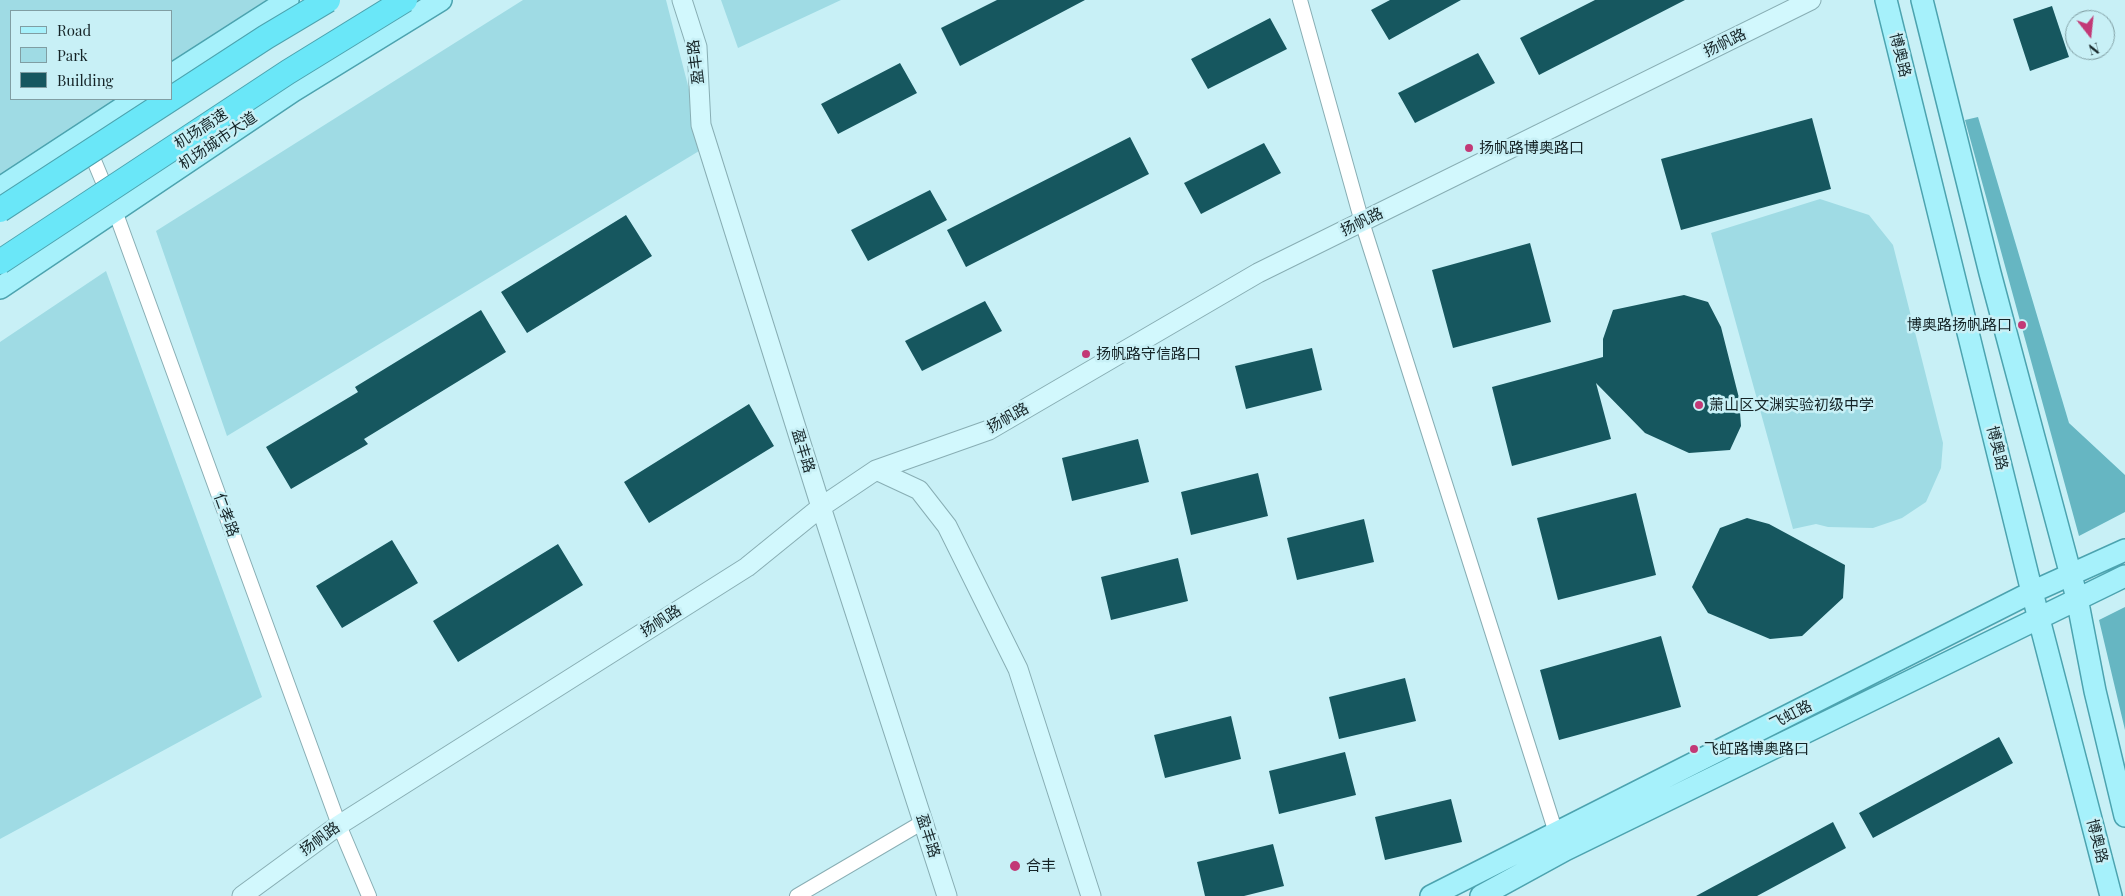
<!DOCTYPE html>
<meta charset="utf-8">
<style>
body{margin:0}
#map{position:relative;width:2125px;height:896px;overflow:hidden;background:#c8f0f6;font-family:"Playfair Display",serif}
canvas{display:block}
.legend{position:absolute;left:10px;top:10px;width:162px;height:90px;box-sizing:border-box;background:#c8f0f6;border:1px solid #809ea3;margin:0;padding:6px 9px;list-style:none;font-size:15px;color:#152427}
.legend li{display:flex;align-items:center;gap:10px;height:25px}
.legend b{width:25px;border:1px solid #809ea3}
.north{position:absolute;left:2065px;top:10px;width:50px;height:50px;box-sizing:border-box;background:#c8f0f6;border:1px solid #809ea3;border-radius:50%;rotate:164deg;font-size:14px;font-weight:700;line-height:20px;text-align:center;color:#152427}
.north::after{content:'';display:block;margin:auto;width:18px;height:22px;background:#c23976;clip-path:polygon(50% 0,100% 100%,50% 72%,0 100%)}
</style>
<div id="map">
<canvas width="2125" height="896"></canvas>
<ul class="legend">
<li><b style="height:6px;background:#a6f1fb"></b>Road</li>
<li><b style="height:14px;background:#9fdbe4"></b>Park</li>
<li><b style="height:14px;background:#16575f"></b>Building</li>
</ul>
<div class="north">N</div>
</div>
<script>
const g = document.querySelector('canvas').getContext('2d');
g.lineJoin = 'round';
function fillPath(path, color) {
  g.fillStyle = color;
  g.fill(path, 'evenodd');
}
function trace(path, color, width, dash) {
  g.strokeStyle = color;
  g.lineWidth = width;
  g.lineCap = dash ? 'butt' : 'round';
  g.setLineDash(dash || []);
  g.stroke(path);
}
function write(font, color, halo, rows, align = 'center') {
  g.font = font + ' "Playfair Display","Noto Sans SC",serif';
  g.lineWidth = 5;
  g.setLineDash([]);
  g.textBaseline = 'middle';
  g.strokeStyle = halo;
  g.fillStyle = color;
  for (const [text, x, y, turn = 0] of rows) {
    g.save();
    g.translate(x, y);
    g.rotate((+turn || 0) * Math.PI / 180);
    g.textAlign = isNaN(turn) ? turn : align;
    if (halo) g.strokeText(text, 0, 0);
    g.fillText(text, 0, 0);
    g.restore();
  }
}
const green = new Path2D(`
 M0 0H266L171 63V11H11V99H117L0 176Z
 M523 0H666L704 148 227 436 156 231Z
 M721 0H841L738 48Z
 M1820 199 1869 215 1893 245 1943 443 1941 468 1926 502 1902 518 1873 528 1828 527 1816 524 1793 529 1711 233Z
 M106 271 262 697 0 839V342Z`);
const forest = new Path2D(`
 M1978 117 2069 423 2125 475V512L2079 536 1965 120Z
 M2125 607V730L2099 620Z`);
const building = new Path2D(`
 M997 0H1085L960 66 941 28Z
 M1390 0H1461L1389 40 1371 10Z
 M1595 0H1685L1539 75 1520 38Z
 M2052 6 2069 57 2030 71 2013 19Z
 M1270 18 1287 49 1208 89 1191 59Z
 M1478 53 1495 83 1415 123 1398 93Z
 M900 63 917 93 838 134 821 104Z
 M1812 118 1831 189 1681 230 1661 159Z
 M1130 137 1149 174 966 267 947 230Z
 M1264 143 1281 173 1201 214 1184 183Z
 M930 190 947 220 868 261 851 230Z
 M626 215 652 256 527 333 501 292Z
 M1530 243 1551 322 1453 348 1432 270Z
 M1684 295 1708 302 1721 327 1739 398 1741 426 1730 450 1689 453 1645 433 1596 383 1611 439 1512 466 1492 387 1603 357V339L1613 310Z
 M985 301 1002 331 922 371 905 341Z
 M481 310 506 352 364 439 368 444 291 489 266 447 358 392 355 387Z
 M1312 348 1322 390 1246 409 1235 366Z
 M749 404 774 446 649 523 624 482Z
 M1138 439 1149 482 1072 501 1062 458Z
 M1258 473 1268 516 1191 535 1181 492Z
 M1636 493 1656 575 1558 600 1537 518Z
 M1747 518 1769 524 1845 565 1843 598 1802 636 1770 639 1708 613 1692 587 1720 528Z
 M1364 519 1374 562 1297 580 1287 538Z
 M392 540 418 583 342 628 316 586Z
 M558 544 583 585 458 662 433 621Z
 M1178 558 1188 601 1111 620 1101 577Z
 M1661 636 1681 707 1559 740 1540 670Z
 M1405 678 1416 721 1339 739 1329 697Z
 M1231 716 1241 759 1165 778 1154 735Z
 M1999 737 2013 763 1873 838 1859 813Z
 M1345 752 1356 795 1279 814 1269 771Z
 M1451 799 1462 842 1385 860 1375 817Z
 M1833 822 1846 848 1757 896H1696Z
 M1273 844 1284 886 1244 896H1205L1197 862Z`);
const street = new Path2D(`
 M1300 0 1362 222 1556 833
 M88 146 115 211 339 825 369 896
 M797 896 923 822`);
const secondary = new Path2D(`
 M682 0 697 47 701 125 821 507 947 896
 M876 470 919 490 947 526 1018 669 1091 896
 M242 896 339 825 747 567 821 507 876 470 989 430 1258 273 1811 0`);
const primary = new Path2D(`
 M1886 0 2032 592 2111 896
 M1922 0 1990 273 2077 598 2095 691 2125 816
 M171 75 288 0
 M0 188 136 99
 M0 288 293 91 441 0
 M1431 896 2032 592 2125 550
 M1481 896 1565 850 2125 576`);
const highwayBridge = new Path2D(`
 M0 210 266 37 328 0
 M0 262 288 72 405 0`);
const markers = [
 [1469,148,5,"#c23976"],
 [2022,325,5,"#c23976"],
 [1086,354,5,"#c23976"],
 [1699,405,5,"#c23976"],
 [1694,749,5,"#c23976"],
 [1015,866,6,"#c23976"]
];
const streetNames = [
 ["扬帆路",1725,43,-26],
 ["博奥路",1900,55,76],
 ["盈丰路",696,62,-97],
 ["机场高速",201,129,-33],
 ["机场城市大道",218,141,-34],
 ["扬帆路",1362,222,-26],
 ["扬帆路",1008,418,-29],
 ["博奥路",1997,448,76],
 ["盈丰路",803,451,73],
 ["仁孝路",226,515,70],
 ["扬帆路",661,621,-32],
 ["飞虹路",1791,715,-27],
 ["盈丰路",928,836,72],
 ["扬帆路",320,839,-36],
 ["博奥路",2097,841,76]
];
const poiNames = [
 ["扬帆路博奥路口",1479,148],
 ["博奥路扬帆路口",2012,325,"right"],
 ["扬帆路守信路口",1096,354],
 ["萧山区文渊实验初级中学",1709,405],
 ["飞虹路博奥路口",1704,749],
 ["合丰",1026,866]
];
fillPath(green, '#9fdbe4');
fillPath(forest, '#66b6c2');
fillPath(building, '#16575f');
trace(street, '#88aeb4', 16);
trace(secondary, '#88aeb4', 21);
trace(primary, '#4ca3af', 24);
trace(street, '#fff', 14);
trace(secondary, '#d2f8fd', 19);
trace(primary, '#a6f1fb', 21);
trace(highwayBridge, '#4ca3af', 26, []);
trace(highwayBridge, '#6ae7f8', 24);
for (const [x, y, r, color] of markers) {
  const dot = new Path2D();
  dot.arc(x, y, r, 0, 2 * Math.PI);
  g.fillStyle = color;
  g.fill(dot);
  trace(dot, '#c8f0f6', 2);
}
write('15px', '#152427', '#c8f0f6', streetNames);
write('15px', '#152427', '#c8f0f6', poiNames, 'left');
</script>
